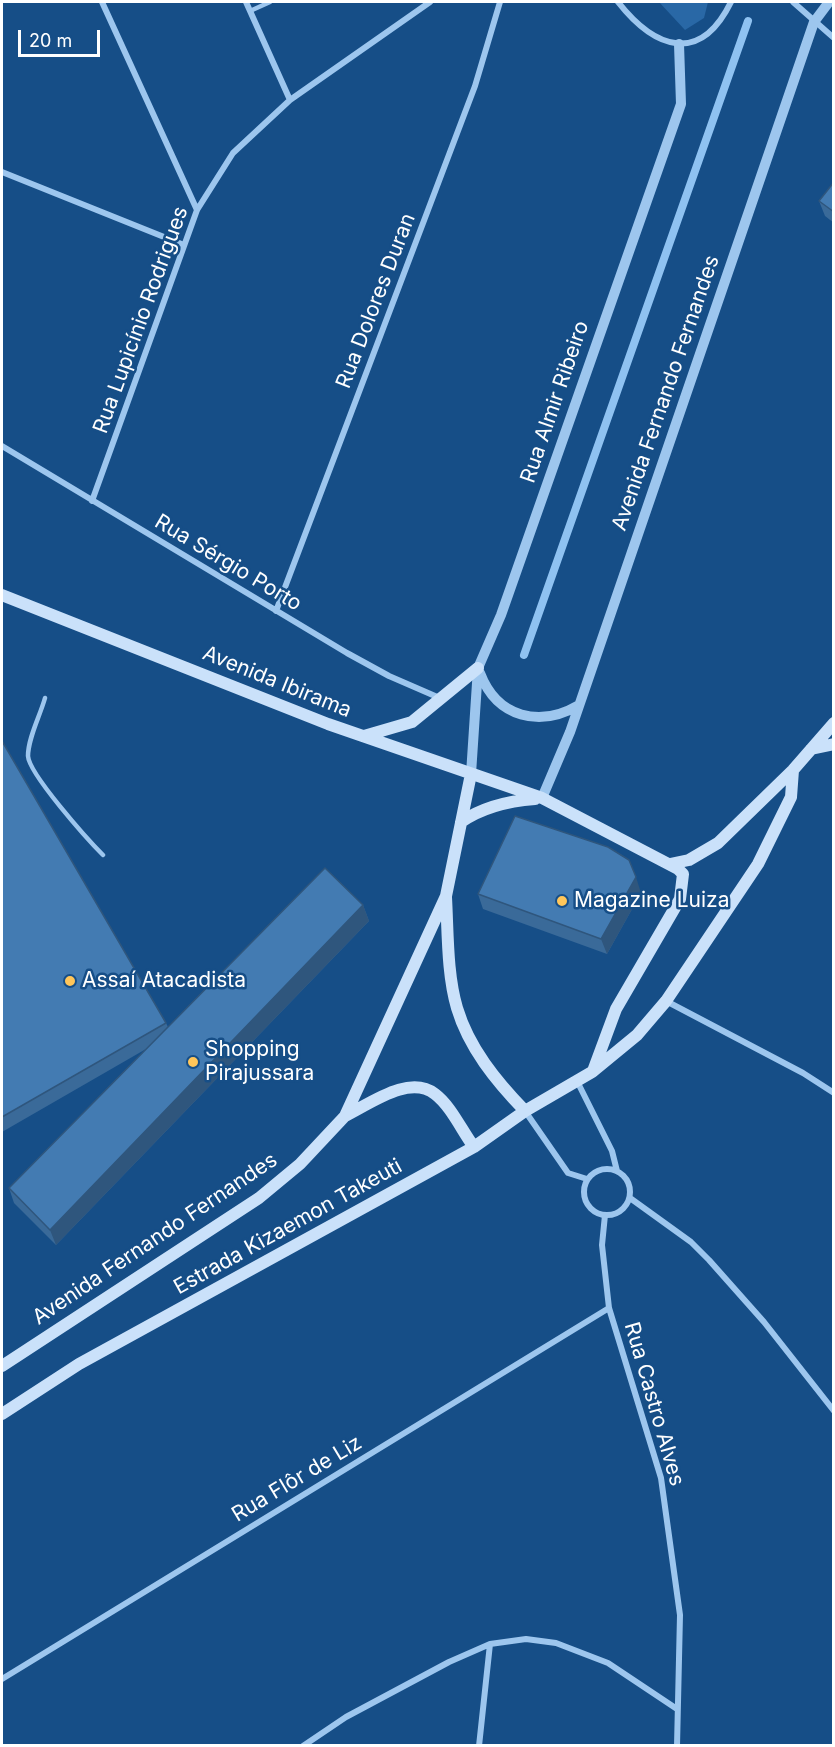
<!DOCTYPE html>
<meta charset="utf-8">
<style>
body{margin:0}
#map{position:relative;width:835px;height:1747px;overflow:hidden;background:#164e87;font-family:Inter,sans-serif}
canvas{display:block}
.frame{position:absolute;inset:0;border:3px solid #fff;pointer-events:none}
.scale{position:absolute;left:18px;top:30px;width:82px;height:27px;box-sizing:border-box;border:3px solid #fff;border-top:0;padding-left:8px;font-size:18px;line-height:21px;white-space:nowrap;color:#fff;-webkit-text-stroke:4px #164e87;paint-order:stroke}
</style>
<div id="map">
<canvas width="835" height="1747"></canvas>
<div class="frame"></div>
<div class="scale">20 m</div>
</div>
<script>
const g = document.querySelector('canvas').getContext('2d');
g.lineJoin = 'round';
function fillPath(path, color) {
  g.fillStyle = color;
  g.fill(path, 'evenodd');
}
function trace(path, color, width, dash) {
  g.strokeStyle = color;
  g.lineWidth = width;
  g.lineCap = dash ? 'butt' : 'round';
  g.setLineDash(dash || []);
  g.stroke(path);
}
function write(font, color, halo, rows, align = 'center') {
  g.font = font + ' Inter,sans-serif';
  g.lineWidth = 5;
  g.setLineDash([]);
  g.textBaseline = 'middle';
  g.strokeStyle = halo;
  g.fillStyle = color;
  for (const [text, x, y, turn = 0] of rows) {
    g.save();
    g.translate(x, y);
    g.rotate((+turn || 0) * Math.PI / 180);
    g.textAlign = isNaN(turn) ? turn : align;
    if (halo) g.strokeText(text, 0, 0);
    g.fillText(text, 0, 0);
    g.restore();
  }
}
const green = new Path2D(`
 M659 2H708L704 18 685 30Z`);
const stream = new Path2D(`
 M524 655 748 21`);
const service = new Path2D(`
 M250 11 270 2
 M45 698C40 716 28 738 28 756 29 774 88 840 103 855`);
const minor = new Path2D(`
 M102 2 197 210
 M246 2 290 100
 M618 2C655 49 700 65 731 2
 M793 2 834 38
 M2 172 184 245
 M2 446 347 653 389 676 442 699
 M92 501 197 210 233 153 290 100 430 2
 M276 611 475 86 500 2
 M666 1001 803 1073 834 1093
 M577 1081 612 1151 617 1171
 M525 1111 568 1173 587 1179
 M584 1192a23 23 0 1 1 46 0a23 23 0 1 1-46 0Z
 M630 1198 691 1242 709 1260 764 1322 834 1411
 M605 1215 602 1245 609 1308 661 1478 680 1615 677 1746
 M2 1679 609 1308
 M303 1746 346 1717 449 1662 490 1644 526 1639 556 1643 608 1663 677 1709
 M479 1746 490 1644`);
const tertiary = new Path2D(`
 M480 673C497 718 540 728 579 705
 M471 774 478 668 501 615 681 104 679 44
 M542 798 570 732 814 22 829 2`);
const secondary = new Path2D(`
 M2 595 328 724 542 798 678 869 683 874 680 899 616 1009 593 1071
 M364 736 412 722 478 668
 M811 749 834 744
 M461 822C483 807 508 801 535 799
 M670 864 689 860 718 843 793 770 834 723
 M446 897C448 933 447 974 457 1008 469 1048 496 1081 525 1111
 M345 1116C370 1104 409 1074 435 1094 451 1106 462 1131 474 1147
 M2 1366 259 1198 300 1164 345 1116 446 896 471 774
 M2 1414 79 1364 474 1147 525 1111 592 1072 637 1035 666 1001 758 864 791 797 793 770`);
const wall = new Path2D(`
 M834 182V223L825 216 819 201Z
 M2 741 166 1023 168 1027 363 905 369 921 56 1245 14 1203 9 1188 146 1049 2 1132Z
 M641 893 607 954 483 909 478 894Z`);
const shadedWall = new Path2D(`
 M636 877 641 893 607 954 601 939Z
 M363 905 369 921 56 1245 50 1230Z`);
const building = new Path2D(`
 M834 182V212L819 201Z
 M2 741 166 1023 2 1117Z
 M515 816 608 847 629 860 636 877 601 939 478 894Z
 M325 868 363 905 50 1230 9 1188Z`);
const markers = [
 [562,901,6,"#ffc65a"],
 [70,981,6,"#ffc65a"],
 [193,1062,6,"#ffc65a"]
];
const streetNames = [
 ["Rua Dolores Duran",376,301,-69],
 ["Rua Lupicínio Rodrigues",141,320,-70],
 ["Avenida Fernando Fernandes",666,393,-71],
 ["Rua Almir Ribeiro",555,402,-71],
 ["Rua Sérgio Porto",228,563,31],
 ["Avenida Ibirama",277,682,22],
 ["Estrada Kizaemon Takeuti",288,1227,-29],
 ["Avenida Fernando Fernandes",155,1239,-34],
 ["Rua Castro Alves",654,1404,74],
 ["Rua Flôr de Liz",297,1479,-31]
];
const poiNames = [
 ["Magazine Luiza",574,901],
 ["Assaí Atacadista",82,981],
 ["Shopping",205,1050],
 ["Pirajussara",205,1074]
];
fillPath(green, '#2968a6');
trace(stream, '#8fc2f1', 8);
trace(service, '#9dc6ee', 4.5);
trace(minor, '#9dc6ee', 6);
trace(tertiary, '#9dc6ee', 10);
trace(secondary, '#cae1fa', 12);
fillPath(wall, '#3a6a99');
fillPath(shadedWall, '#2f567d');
fillPath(building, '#437bb2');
trace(building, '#2f567d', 1.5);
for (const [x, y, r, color] of markers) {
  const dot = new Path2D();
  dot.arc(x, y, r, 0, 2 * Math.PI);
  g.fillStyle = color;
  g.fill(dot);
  trace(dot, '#164e87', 2);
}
write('21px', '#fff', '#164e87', streetNames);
write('21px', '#fff', '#164e87', poiNames, 'left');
</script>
